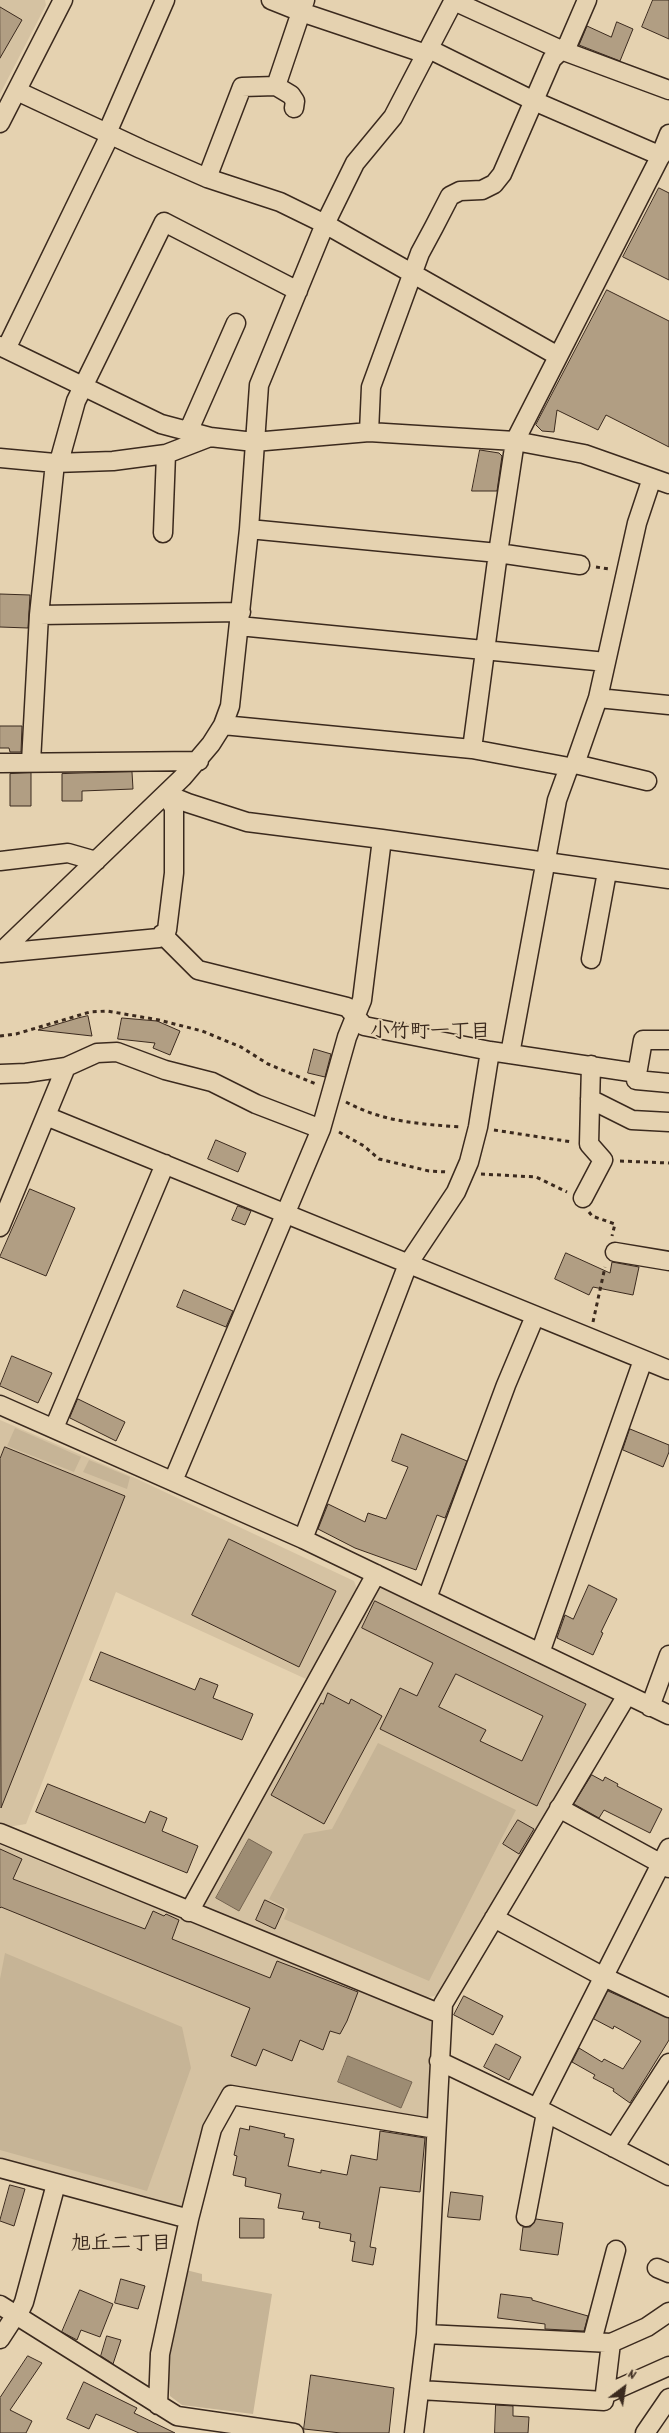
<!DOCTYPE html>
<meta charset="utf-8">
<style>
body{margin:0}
#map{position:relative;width:669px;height:2433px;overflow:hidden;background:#e5d2b0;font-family:Dekko,sans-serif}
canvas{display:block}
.north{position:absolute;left:599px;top:2363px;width:50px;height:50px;-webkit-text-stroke:4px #e5d2b0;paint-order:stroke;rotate:31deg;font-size:14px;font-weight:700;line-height:20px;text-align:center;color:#3b2a1e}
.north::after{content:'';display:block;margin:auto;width:18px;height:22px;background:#3b2a1e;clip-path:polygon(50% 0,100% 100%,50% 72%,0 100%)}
</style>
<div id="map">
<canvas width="669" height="2433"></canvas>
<div class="north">N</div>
</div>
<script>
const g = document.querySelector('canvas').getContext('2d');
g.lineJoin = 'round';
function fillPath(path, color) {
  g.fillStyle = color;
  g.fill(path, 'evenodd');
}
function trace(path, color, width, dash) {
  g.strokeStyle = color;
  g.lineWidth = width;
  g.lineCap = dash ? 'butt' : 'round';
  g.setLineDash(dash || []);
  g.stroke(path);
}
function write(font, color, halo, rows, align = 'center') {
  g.font = font + ' Dekko,"Klee One",sans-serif';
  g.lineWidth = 4;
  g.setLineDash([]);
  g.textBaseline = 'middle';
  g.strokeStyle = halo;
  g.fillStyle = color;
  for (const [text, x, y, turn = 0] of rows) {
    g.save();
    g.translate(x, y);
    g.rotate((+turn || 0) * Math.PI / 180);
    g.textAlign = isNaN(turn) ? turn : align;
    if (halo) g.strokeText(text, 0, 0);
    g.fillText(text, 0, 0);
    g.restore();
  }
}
const built = new Path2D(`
 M0 0H45L46 5 0 94Z
 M0 1420 135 1478 354 1581 357 1589 306 1679 116 1592 26 1824 8 1827 0 1824Z
 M379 1587 613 1700 614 1706 442 1994 426 1998 206 1909 203 1899 374 1590Z
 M0 1845 428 2019 435 2026 431 2116 425 2121 229 2090 186 2207 181 2211 0 2161Z`);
const green = new Path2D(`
 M15 1428 81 1457 74 1472 7 1446Z
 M89 1460 130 1477 127 1489 83 1472Z
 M378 1743 516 1810 429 1981 284 1919 288 1909 269 1899 304 1834 332 1829Z
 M5 1953 182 2027 191 2068 147 2191 0 2150V1979Z
 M186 2270 202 2274V2281L272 2294 253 2414 182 2405 170 2396 167 2349Z`);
const water = new Path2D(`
 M249 1839 272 1852 239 1911 216 1898Z
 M348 2056 412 2082 401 2108 338 2082Z`);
const building = new Path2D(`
 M653 0H669V39L642 27Z
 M0 7 22 20 0 58Z
 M617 22 633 29 620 61 579 45 587 26 611 37Z
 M659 188 669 193V280L623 257Z
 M607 290 669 321V447L606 415 598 430 557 410 554 432 542 431 536 425Z
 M480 450 499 453 502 456 497 491H472Z
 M0 594 30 595 28 628 0 627Z
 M0 726H22L21 752H10L9 748H0Z
 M132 772 133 789 82 791V801H62V774Z
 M31 773V806H10V774Z
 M88 1016 92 1036 38 1030 78 1018Z
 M122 1018 157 1021 180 1031 170 1055 153 1048 155 1043 118 1039Z
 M314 1049 331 1054 325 1077 308 1073Z
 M216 1140 246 1153 238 1172 208 1159Z
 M30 1189 75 1208 46 1276 0 1257Z
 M238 1206 251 1211 245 1225 232 1220Z
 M566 1253 610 1273 612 1262 639 1267 633 1295 593 1287 589 1295 555 1279Z
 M184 1290 233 1311 226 1327 177 1307Z
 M12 1356 52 1373 38 1403 0 1386Z
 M78 1399 125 1422 116 1441 70 1418Z
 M630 1429 669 1445V1452L663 1467 623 1450Z
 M402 1434 467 1461 445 1518 437 1515 416 1570 355 1548 318 1529 328 1504 365 1522 368 1513 386 1519 408 1467 392 1461Z
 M5 1447 125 1496 1 1808 0 1459Z
 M229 1539 336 1591 299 1667 192 1615Z
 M589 1585 617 1599 601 1632 603 1633 593 1655 557 1638 565 1615 573 1619Z
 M375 1601 586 1704 537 1806 380 1729 400 1688 417 1696 433 1663 362 1628ZM456 1674 543 1716 522 1761 480 1741 486 1730 439 1707Z
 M101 1652 195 1690 200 1678 218 1685 213 1698 253 1714 242 1740 90 1680Z
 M328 1693 349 1704 351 1699 382 1716 324 1824 271 1795 321 1703 323 1704Z
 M592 1775 603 1781 605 1777 618 1784 617 1786 662 1809 650 1833 604 1810 599 1818 574 1804Z
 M48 1784 145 1823 150 1811 167 1818 162 1831 198 1846 187 1873 36 1812Z
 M518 1820 534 1829 519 1854 503 1844Z
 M0 1849 22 1859 13 1879 145 1929 153 1911 164 1916 166 1914 179 1920 172 1939 270 1978 277 1961 358 1992 347 2021 340 2034 330 2031 323 2050 300 2040 292 2061 263 2049 256 2066 231 2056 250 2008 1 1907 0 1908Z
 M265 1900 284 1909 275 1929 256 1920Z
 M608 1991 669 2018V2040L630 2103 613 2091 614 2089 593 2078 595 2075 572 2062 579 2048 602 2062 604 2059 623 2069 641 2041 614 2026 613 2029 594 2019Z
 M464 1996 503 2016 493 2035 454 2015Z
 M496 2044 521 2057 509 2080 484 2067Z
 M250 2126 285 2134 284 2137 294 2139 288 2166 321 2173V2170L347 2175 351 2155 377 2160 380 2131 425 2138 420 2192 380 2187 370 2247 376 2248 373 2265 352 2261 355 2242 350 2241 351 2234 319 2228 320 2222 302 2219 304 2212 278 2208 281 2194 245 2186 246 2178 233 2175 237 2156 234 2155 240 2128 249 2130Z
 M10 2185 25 2189 14 2226 0 2221Z
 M451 2192 483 2196 480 2220 448 2217Z
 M240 2218 264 2219V2238H240Z
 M536 2219 563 2223 558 2255 520 2250 523 2227H530Z
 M121 2279 145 2286 138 2309 115 2303Z
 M80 2290 113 2304 100 2337 81 2330 77 2340 62 2332Z
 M501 2294 532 2298V2300L588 2316 584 2331 545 2329V2324L498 2318Z
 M107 2336 121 2340 113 2364 101 2356Z
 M28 2356 42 2363 10 2410 32 2421 26 2433H0V2398Z
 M311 2375 394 2388 389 2433H341L304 2429Z
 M84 2382 137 2408 134 2413 175 2433H139L96 2414 89 2429 67 2419Z
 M496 2405 513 2406V2416L529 2417 528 2433H495Z`);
const path = new Path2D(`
 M596 567 609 569
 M0 1036 16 1034 90 1012 107 1011 159 1020 202 1031 241 1047 268 1064 316 1084
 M346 1102C383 1122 419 1124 461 1127
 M494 1130 572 1142
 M339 1132 364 1146 379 1159 429 1171 448 1172
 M620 1161 669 1163
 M481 1174 536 1177 567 1192
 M589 1212 592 1216 615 1224 612 1236
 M593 1322 605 1267`);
const minor = new Path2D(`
 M271 0 301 12 426 54
 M454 1 561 50 669 90
 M429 49 534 101 661 156
 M276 86 291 95 295 101 294 108
 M17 91 141 149 207 178 280 202 325 224 558 356
 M0 123 63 0
 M107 133 165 0
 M207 178 242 87 276 86 305 0
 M0 346 161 424 210 437 254 442 369 432 515 441 584 454 669 484
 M6 349 110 135
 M188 432 236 323
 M369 432 371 387 420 253 434 227 450 196 460 191 482 190 494 184 502 174 552 59 568 44 587 0
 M0 458 55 463 113 461 166 454 210 437
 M59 462 76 401 164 222 298 291
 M249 529 498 553 580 565
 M163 533 166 454
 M39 615 241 612
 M239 626 606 662
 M598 698 669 705
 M223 725 472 749
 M31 762 39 615 55 463
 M0 763 199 761
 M575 764 647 781
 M569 767 472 749 498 553 515 441 659 159 669 134
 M166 794 188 803 247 822 382 839 669 879
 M0 861 68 853 96 861
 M162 934 198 970 347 1007 364 1026 490 1051 637 1073
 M0 953 183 777 211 744 223 725 230 706 249 529 259 385 325 224 355 163 393 117 454 0
 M1 953 159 938 167 930 174 873V808L166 794
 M591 959 607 872
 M669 1040H643L636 1080 669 1083
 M510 1054 557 800 569 767 575 764 598 698 637 523 652 478
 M0 1074 26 1073 66 1067 97 1053 117 1052 165 1070 212 1082 256 1104 321 1129
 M590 1099 632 1120 669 1122
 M46 1116 669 1370
 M583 1198 603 1160 589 1144 591 1065
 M0 1227 66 1067
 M615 1252 669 1261
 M0 1405 303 1539 669 1715
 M54 1428 165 1164
 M173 1481 321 1129 347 1037 362 1000 382 839
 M303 1539 408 1264 456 1192 469 1162 478 1127 490 1051
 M427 1598 506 1385 535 1316
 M540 1653 643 1360
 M650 1707 669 1655
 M559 1808 669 1868
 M0 1833 441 2014
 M189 1912 376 1574
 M494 1918 604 1977 669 2008
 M439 2061 537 2108 669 2176
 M537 2108 669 1848
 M614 2148 669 2063
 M0 2168 189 2219
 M526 2217 546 2113
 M657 2268 669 2273
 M0 2305 177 2416 294 2433
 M17 2317 24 2302 56 2184
 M426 2334 611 2343 647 2327 669 2312
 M0 2339 15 2316
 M592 2341 616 2250
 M420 2390 604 2401 611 2343
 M606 2394 669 2366
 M158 2405 160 2354 189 2219 212 2129 231 2095 436 2129
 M414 2433 426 2334 443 2004 627 1695
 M645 2433 669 2398`);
const neighbourhoodNames = [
 ["小竹町一丁目",430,1034],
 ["旭丘二丁目",121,2246]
];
fillPath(built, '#d5c2a2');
fillPath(green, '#c6b496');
fillPath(water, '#9d8c73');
trace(water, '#766551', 1);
fillPath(building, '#b19e83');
trace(building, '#3b2a1e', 1);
trace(minor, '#3b2a1e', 21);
trace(path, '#3b2a1e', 3, [4, 4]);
trace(minor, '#e5d2b0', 18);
write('bold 20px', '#3b2a1e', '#e5d2b0', neighbourhoodNames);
</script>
